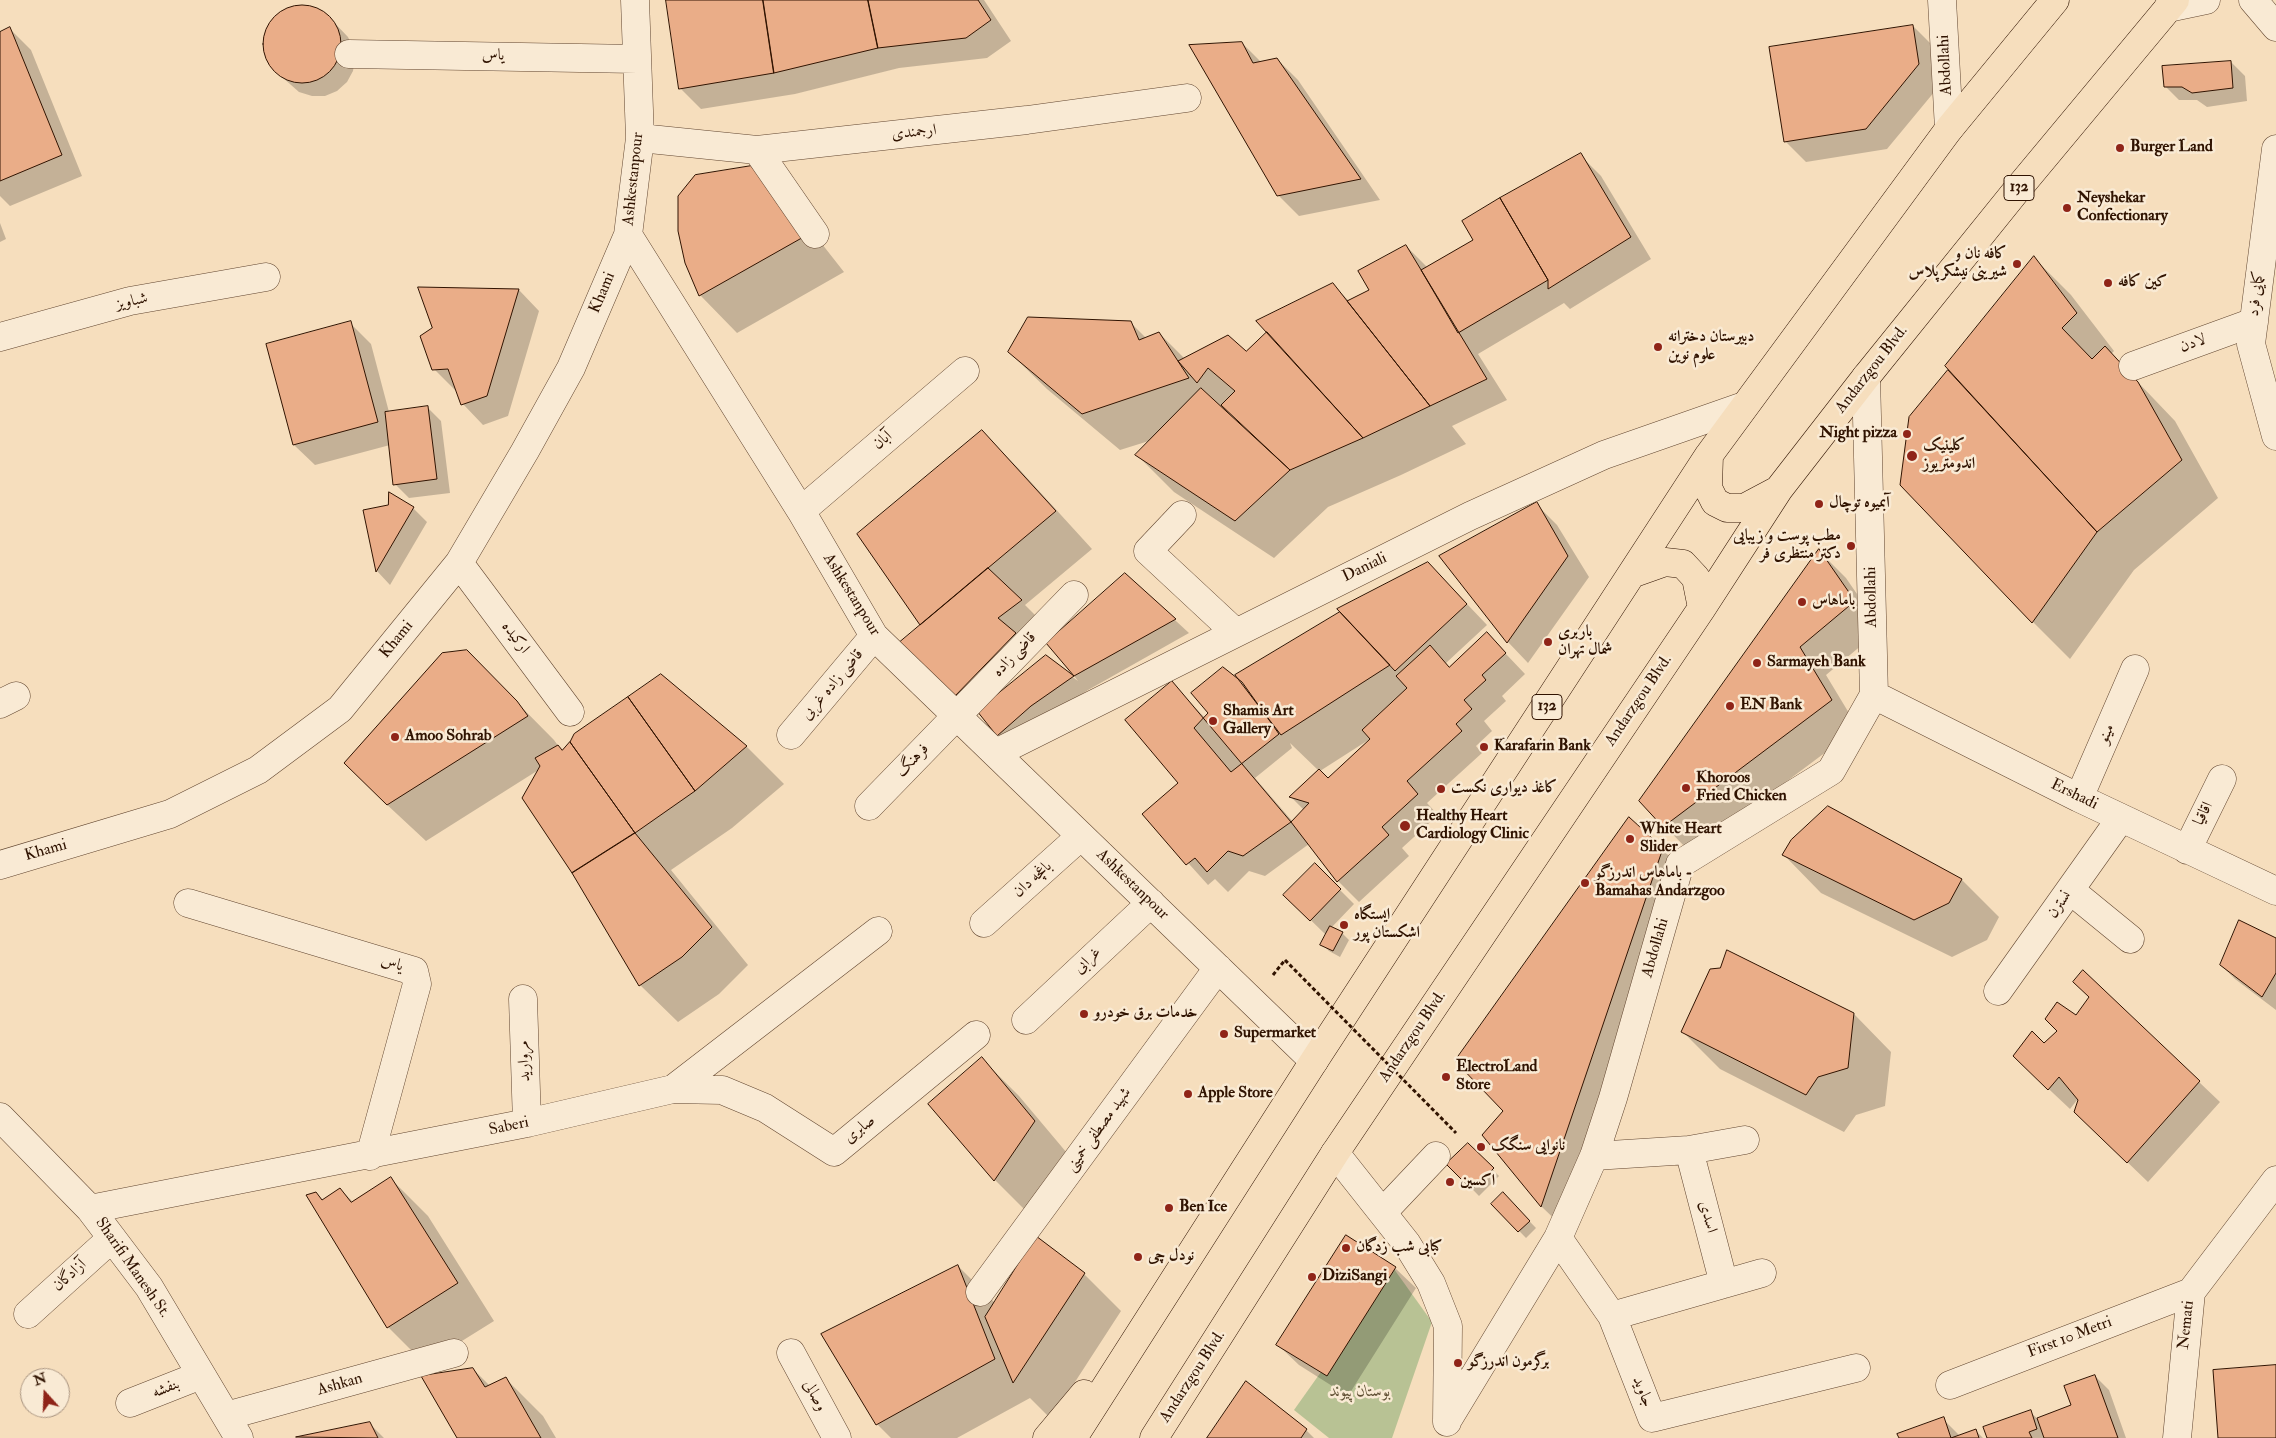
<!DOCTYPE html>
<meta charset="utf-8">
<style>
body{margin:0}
#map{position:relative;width:2276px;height:1438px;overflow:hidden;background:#f6debd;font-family:"IM FELL Double Pica",serif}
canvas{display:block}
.north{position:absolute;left:20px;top:1368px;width:50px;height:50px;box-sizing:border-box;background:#f9ead4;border:1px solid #a99480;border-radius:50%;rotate:340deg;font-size:14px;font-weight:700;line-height:20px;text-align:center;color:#301301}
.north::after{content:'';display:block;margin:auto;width:18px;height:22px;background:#8f2418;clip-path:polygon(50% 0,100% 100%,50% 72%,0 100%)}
</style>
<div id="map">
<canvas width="2276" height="1438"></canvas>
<div class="north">N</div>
</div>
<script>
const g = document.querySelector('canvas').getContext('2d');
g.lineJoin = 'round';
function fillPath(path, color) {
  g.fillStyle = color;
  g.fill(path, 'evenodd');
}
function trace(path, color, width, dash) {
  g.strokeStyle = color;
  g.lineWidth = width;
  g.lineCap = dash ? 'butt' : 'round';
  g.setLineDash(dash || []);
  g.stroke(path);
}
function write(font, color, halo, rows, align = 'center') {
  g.font = font + ' "IM FELL Double Pica",Amiri,serif';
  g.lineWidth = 5;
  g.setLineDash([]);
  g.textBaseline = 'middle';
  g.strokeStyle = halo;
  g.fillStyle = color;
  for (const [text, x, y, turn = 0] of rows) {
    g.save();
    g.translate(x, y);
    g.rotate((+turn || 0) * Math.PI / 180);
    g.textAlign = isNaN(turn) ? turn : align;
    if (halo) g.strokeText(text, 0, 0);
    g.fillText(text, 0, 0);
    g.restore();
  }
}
const green = new Path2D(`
 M1394 1269 1432 1322 1392 1438H1329L1294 1410Z`);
const shadow = new Path2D(`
 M667 0H984L1011 41 987 58 899 68 795 94 701 109 680 88Z
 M302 6 314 7 325 13 348 37 353 48 355 59 353 71 347 82 337 91 325 96H312L299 92 274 70 267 59 264 46 265 33 271 22 279 13 290 8Z
 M1913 26 1934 47 1940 85 1887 149 1806 162 1785 141Z
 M10 29 31 50 82 176 10 206 0 196V33Z
 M1242 43 1261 62 1277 59 1298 80 1380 200 1299 216 1278 195Z
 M2231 62 2245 76 2247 101 2207 107 2197 100H2179L2165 86Z
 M1580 155 1601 176 1651 259 1570 309 1564 303 1478 354 1507 400 1452 426 1466 444 1401 475 1328 507 1274 558 1174 492 1137 455 1152 440 1120 450 1047 389 1009 352 1130 322 1147 339 1159 333 1185 359 1246 353 1332 284 1349 301 1370 290 1406 246 1427 267 1474 241ZM1236 418 1245 427 1243 429 1234 420Z
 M0 223 6 239 0 242Z
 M811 230 844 272 737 333 700 295Z
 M2034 258 2071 295 2114 351 2111 354 2175 421 2218 498 2134 570 2070 659 2033 622 1910 418 1950 370Z
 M420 288 519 290 539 311 508 416 483 425 463 404 457 390H455L434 369 433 329Z
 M350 323 371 344 389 412 427 407 441 421 450 493 409 498 395 484 390 445 315 465 294 445Z
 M982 432 1019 469 1092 549 1025 605 1042 622 1019 638 1036 654 999 693 1000 694 1046 657 1078 681 1048 643 1125 574 1189 633 1088 690 1045 720 1012 749 980 713 976 717 901 642 922 625 859 535Z
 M1536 504 1557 525 1589 577 1528 663 1508 642 1440 556Z
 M389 506 413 508 427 522 390 585 377 571 364 511Z
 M1819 551 1846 578 1881 629 1826 675 1858 728 1691 853 1640 801Z
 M1449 585 1487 625 1446 663 1450 668 1487 634 1525 674 1502 696 1506 701 1484 721 1492 731 1476 746 1482 753 1427 803 1438 815 1402 848 1409 856 1359 902 1338 881 1309 844 1265 876 1249 871 1228 892 1215 879 1208 885 1144 814 1180 783 1172 683 1205 718 1243 684ZM1370 739 1328 779 1320 771ZM1290 743 1319 771 1291 797 1304 810 1293 822 1255 778 1292 748Z
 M466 651 554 740 562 751 661 675 747 747 784 784 732 828 671 870 748 965 719 994 678 1022 640 985 573 872 540 769 426 841 383 801Z
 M1662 849 1689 876 1569 1233 1542 1207 1484 1135 1505 1111Z
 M1784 855 1962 880 1999 917 1987 940 1952 957 1821 893Z
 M1315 865 1354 904 1331 928 1342 933 1349 940 1340 957 1329 951 1322 944 1329 930 1325 934 1285 895Z
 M2276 939V1010L2235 979 2221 965Z
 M1854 1014 1891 1052 1885 1106 1856 1115 1844 1132 1720 1069 1683 1032Z
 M2077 1017 2199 1082 2220 1102 2148 1182 2096 1132 2081 1095 2070 1109 2036 1077 2044 1045Z
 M982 1059 1019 1096 1072 1159 1032 1217 995 1180 930 1104Z
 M1468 1145 1499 1176 1479 1196 1448 1164Z
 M391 1179 428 1216 494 1321 425 1364 388 1327 316 1193 323 1200 340 1189 353 1202Z
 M1503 1194 1536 1228 1526 1238 1493 1204Z
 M958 1266 995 1303 1084 1274 1121 1311 1051 1419 1030 1398 957 1438H891L877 1424Z
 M1395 1268 1416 1288 1348 1396 1299 1365 1278 1345Z
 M473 1369 490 1386 506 1379 543 1416 556 1438H458Z
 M2095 1376 2109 1390 2126 1438H1989L2030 1412 2038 1419 2073 1406Z
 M1943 1419 1960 1436 1975 1430 1983 1438H1900Z
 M370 1424 384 1438H298Z
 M1306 1430 1314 1438H1209Z`);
const building = new Path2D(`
 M666 0H763L774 73 679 89Z
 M763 0H868L878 48 774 73Z
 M868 0H978L991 20 966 38 878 48Z
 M263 44a39 39 0 1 1 78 0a39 39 0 1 1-78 0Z
 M1913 25 1919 64 1866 129 1784 142 1769 47Z
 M10 27 62 155 0 181V32Z
 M1242 42 1253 63 1277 58 1361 179 1277 196 1189 45Z
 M2231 61 2233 88 2192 93 2182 87H2164L2162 66Z
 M1581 153 1631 237 1548 289V280L1500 198Z
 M751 166 774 191 807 235 699 296 685 263 678 231V196L695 175Z
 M1500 198 1548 280 1458 333 1421 270 1473 240 1462 221Z
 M1406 245 1487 379 1430 406 1347 301 1369 290 1358 271Z
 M2034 256 2077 313 2062 328 2092 359 2105 346 2138 382 2182 460 2097 532 1945 366Z
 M1333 283 1430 406 1363 438 1256 321Z
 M418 287 519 289 487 396 461 405 448 369 432 370 420 336 432 328Z
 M1028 317 1131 321 1139 340 1159 332 1189 378 1082 414 1008 352Z
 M351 321 378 422 293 445 266 344Z
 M1267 332 1363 438 1290 470 1221 405 1235 391 1208 368 1197 383 1178 361 1228 335 1246 351Z
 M1948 370 2097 532 2032 623 1900 485 1909 417Z
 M1201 388 1290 470 1235 521 1135 455Z
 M428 406 437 479 393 485 385 412Z
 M982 430 1056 511 920 625 857 534Z
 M389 492 414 507 376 572 363 510 388 505Z
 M1537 502 1568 556 1507 643 1439 556Z
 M1819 549 1855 601 1800 647 1832 700 1663 827 1639 801Z
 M1428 562 1467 604 1395 671 1337 609Z
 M988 568 1022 600 998 618 1016 633 954 697 900 642Z
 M1125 573 1176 619 1074 676 1046 643Z
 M1340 612 1390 665 1281 735 1235 675Z
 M1487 632 1506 653 1482 675 1486 680 1464 700 1472 709 1456 724 1462 731 1407 781 1418 794 1382 827 1389 835 1337 882 1291 822 1309 803 1289 797 1319 769 1328 778 1370 739 1362 730 1407 688 1396 676 1430 645 1449 667Z
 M467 650 517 701 528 716 387 805 344 763 442 653Z
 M1046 655 1074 676 1031 706 997 736 977 711Z
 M1223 667 1242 682 1279 734 1231 772 1194 728 1208 713 1191 693Z
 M661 674 747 746 695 791 628 697Z
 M1172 681 1291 822 1243 856 1228 851 1207 872 1195 858 1186 865 1142 814 1178 783 1125 720Z
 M628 697 695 791 635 833 570 742 574 734Z
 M570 742 635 833 572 873 522 798 540 766 535 758 558 745 562 750Z
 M1828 806 1962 879 1949 903 1914 920 1782 855 1791 840Z
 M1629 817 1663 848 1541 1207 1482 1135 1503 1111 1455 1061Z
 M635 833 712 927 682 957 639 986 572 873Z
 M1315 863 1341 889 1310 921 1283 895Z
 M2239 920 2276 938V973L2262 997 2220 965Z
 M1330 926 1343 932 1333 951 1320 945Z
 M1727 950 1854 1013 1848 1068 1818 1077 1806 1095 1681 1032 1710 969 1720 968Z
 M2083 970 2200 1081 2127 1163 2074 1112 2078 1100 2059 1077 2048 1090 2013 1056 2032 1031 2044 1043 2057 1031 2045 1019 2057 1002 2076 1015 2089 997 2073 982Z
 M982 1057 1035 1121 994 1181 928 1104Z
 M1468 1143 1494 1168 1472 1190 1446 1164Z
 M391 1177 458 1283 387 1328 306 1195 316 1192 322 1200 340 1188 351 1202Z
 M1503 1192 1530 1221 1518 1232 1491 1204Z
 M1346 1235 1396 1267 1327 1376 1276 1345Z
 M1036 1236 1085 1273 1013 1383 985 1317Z
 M958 1265 995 1359 876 1425 821 1334Z
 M2276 1365V1438H2218L2213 1370Z
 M473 1368 485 1387 506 1377 541 1438H457L421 1376Z
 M2095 1375 2118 1438H2044L2037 1418 2071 1405 2064 1386Z
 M1246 1381 1307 1429 1301 1438H1207Z
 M2031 1410 2037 1429 2029 1432 2032 1438H1987L1983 1427Z
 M1944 1417 1951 1438 1976 1429 1979 1438H1899L1897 1434Z
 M370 1422 378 1438 296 1437Z`);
const path = new Path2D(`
 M1273 975 1285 960`);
const minor = new Path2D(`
 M1942 0 1949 129
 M2253 0 2276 27
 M2168 8 2206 0
 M349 54 637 59
 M640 138 757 150 1027 120 1187 98
 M2276 149 2251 344 2276 436
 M757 150 815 234
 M628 235 801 511 874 636 1314 1061
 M0 337 130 301 266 277
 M2133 366 2254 322
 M801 511 965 371
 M1182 515 1148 551 1235 632
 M459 563 570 712
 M1874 695 2079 798 2276 891
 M0 704 16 696
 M791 735 874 636
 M996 753 1470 516 1604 455 1744 406
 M2079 798 2135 669
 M869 806 1074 595
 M2187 850 2222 779
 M0 865 170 814 258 770 340 709 459 563 525 451 571 368 628 235 640 138 635 0
 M2070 890 2130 939
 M188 903 414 971 417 984 370 1156
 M984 923 1081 836
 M1998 991 2121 818
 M523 999 527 1123
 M1026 1020 1151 903
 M673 1089 878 931
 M0 1117 90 1209 149 1287 239 1438
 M1689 1150 1724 1284
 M1335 1153 1407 1244 1431 1283 1448 1326 1447 1422
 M1594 1156 1689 1150 1745 1140
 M90 1209 527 1123 673 1089 722 1090 765 1108 834 1152 976 1035
 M1383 1212 1436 1156
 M1558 1238 1612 1316 1652 1418 1856 1368
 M980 1292 1218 968
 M28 1314 112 1238
 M1612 1316 1762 1273
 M791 1353 837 1438
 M1950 1385 2191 1292
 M130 1403 201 1375
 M226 1416 454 1353
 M1447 1421 1558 1238 1594 1156 1613 1098 1680 864 1831 771 1874 695 1866 377
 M2177 1438 2191 1292 2276 1180`);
const major = new Path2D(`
 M1709 455 1708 488 1715 502 1727 508H1744L1776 491
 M1634 573 1665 562 1683 564 1696 578 1702 608
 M1047 1438 1084 1394
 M1073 1438 1314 1061 1709 455 1949 129 2055 0
 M1154 1438 1335 1153 1702 608 1779 489 1866 377 2016 191 2175 0`);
const pathBridge = new Path2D(`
 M1285 960 1456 1133`);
const markers = [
 [2120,148,5,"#8f2418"],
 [2067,208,5,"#8f2418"],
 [2017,264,5,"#8f2418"],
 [2108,283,5,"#8f2418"],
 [1658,347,5,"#8f2418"],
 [1907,434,5,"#8f2418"],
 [1912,456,6,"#8f2418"],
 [1819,504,5,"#8f2418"],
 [1851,546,5,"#8f2418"],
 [1802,602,5,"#8f2418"],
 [1548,642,5,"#8f2418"],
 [1757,663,5,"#8f2418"],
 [1730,706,5,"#8f2418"],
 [1213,721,5,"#8f2418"],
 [395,737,5,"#8f2418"],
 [1484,747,5,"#8f2418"],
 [1686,788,5,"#8f2418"],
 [1441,789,5,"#8f2418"],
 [1405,826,6,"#8f2418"],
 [1630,839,5,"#8f2418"],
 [1585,883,5,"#8f2418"],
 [1344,925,5,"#8f2418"],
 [1084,1014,5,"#8f2418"],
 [1224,1034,5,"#8f2418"],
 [1446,1077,5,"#8f2418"],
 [1188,1094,5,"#8f2418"],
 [1481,1147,5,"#8f2418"],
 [1450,1182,5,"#8f2418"],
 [1169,1208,5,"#8f2418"],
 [1346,1248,5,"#8f2418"],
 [1138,1257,5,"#8f2418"],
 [1312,1277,5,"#8f2418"],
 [1458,1363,5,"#8f2418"]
];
const shields = [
 [2019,188,30],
 [1547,707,30]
];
const shieldNames = [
 ["132",2019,188],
 ["132",1547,707]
];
const streetNames = [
 ["یاس",493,56,1],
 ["Abdollahi",1946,65,-93],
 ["ارجمندی",914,133,-6],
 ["Ashkestanpour",634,179,-84],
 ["Khami",603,293,-67],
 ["کمایی فرد",2257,294,-83],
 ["شباویز",132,302,-12],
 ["لادن",2193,344,-20],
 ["Andarzgou Blvd.",1872,370,-52],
 ["آبان",883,441,-40],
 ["Daniali",1365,568,-26],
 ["Ashkestanpour",851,595,58],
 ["Abdollahi",1872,597,-91],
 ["ارکیده",515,638,53],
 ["Khami",397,640,-51],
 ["قاضی زاده",1015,655,-46],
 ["قاضی زاده غربی",833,685,-50],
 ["Andarzgou Blvd.",1639,701,-56],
 ["مینو",2107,734,-66],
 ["فرهنگ",913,761,-46],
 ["Ershadi",2074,795,26],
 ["اقاقیا",2204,814,-63],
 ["Khami",46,851,-16],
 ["باغچه دان",1033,880,-42],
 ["Ashkestanpour",1132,885,44],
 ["نسترن",2060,905,-55],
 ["Abdollahi",1656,948,-74],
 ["غرابی",1088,961,-43],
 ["یاس",392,964,18],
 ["Andarzgou Blvd.",1413,1037,-56],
 ["مروارید",525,1061,-92],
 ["Saberi",509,1127,-12],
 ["صابری",860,1130,-39],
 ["شهید مصطفی خمینی",1099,1130,-54],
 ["اسدی",1707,1217,75],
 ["Sharifi Manesh St.",132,1268,55],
 ["آزادگان",70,1276,-42],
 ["Nemati",2187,1325,-84],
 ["First 10 Metri",2070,1338,-21],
 ["Andarzgou Blvd.",1193,1377,-57],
 ["Ashkan",340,1385,-16],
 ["بنفشه",166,1389,-22],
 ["جاوید",1642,1392,68],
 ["وصالی",814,1396,62]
];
const poiNames = [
 ["Burger Land",2130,148],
 ["Neyshekar",2077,199],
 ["Confectionary",2077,217],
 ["کافه نان و",2007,255,"right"],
 ["شیرینی نیشکر پلاس",2007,273,"right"],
 ["کین کافه",2118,283],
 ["دبیرستان دخترانه",1668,338],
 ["علوم نوین",1668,356],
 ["Night pizza",1897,434,"right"],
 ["کلینیک",1923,447],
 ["اندومتریوز",1923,465],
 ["آبمیوه توچال",1829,504],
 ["مطب پوست و زیبایی",1841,537,"right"],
 ["دکتر منتظری فر",1841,555,"right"],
 ["باماهاس",1812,602],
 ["باربری",1558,633],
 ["شمال تهران",1558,651],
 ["Sarmayeh Bank",1767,663],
 ["EN Bank",1740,706],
 ["Shamis Art",1223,712],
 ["Gallery",1223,730],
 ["Amoo Sohrab",405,737],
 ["Karafarin Bank",1494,747],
 ["Khoroos",1696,779],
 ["Fried Chicken",1696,797],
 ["کاغذ دیواری نکست",1451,789],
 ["Healthy Heart",1416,817],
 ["Cardiology Clinic",1416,835],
 ["White Heart",1640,830],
 ["Slider",1640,848],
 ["باماهاس اندرزگو -",1595,874],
 ["Bamahas Andarzgoo",1595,892],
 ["ایستگاه",1354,916],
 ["اشکستان پور",1354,934],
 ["خدمات برق خودرو",1094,1014],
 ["Supermarket",1234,1034],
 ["ElectroLand",1456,1068],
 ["Store",1456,1086],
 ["Apple Store",1198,1094],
 ["نانوایی سنگک",1491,1147],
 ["اکسین",1460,1182],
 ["Ben Ice",1179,1208],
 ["کبابی شب زدگان",1356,1248],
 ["نودل چی",1148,1257],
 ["DiziSangi",1322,1277],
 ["برگرمون اندرزگو",1468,1363]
];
const parkNames = [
 ["بوستان پیوند",1360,1393]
];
fillPath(green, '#b8c294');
fillPath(shadow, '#0003');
fillPath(building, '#eaad88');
trace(building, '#301301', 1);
trace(minor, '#624630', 29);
trace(major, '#301301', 29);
trace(path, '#301301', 3, [4, 2.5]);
trace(minor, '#f9ead4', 28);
trace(major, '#f6debd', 28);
trace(pathBridge, '#301301', 3, [4, 2.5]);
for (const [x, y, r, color] of markers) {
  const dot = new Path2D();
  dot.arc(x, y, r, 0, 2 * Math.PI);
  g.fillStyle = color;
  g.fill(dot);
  trace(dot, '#f9ead4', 2);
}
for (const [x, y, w] of shields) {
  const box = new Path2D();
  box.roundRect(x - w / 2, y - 12.5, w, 25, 4);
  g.fillStyle = '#f9ead4';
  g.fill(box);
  trace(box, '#301301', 1);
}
write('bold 15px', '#301301', null, shieldNames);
write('16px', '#301301', '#f9ead4', streetNames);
write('bold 16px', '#301301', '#f9ead4', poiNames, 'left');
write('italic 16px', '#605034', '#f9ead4', parkNames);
</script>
